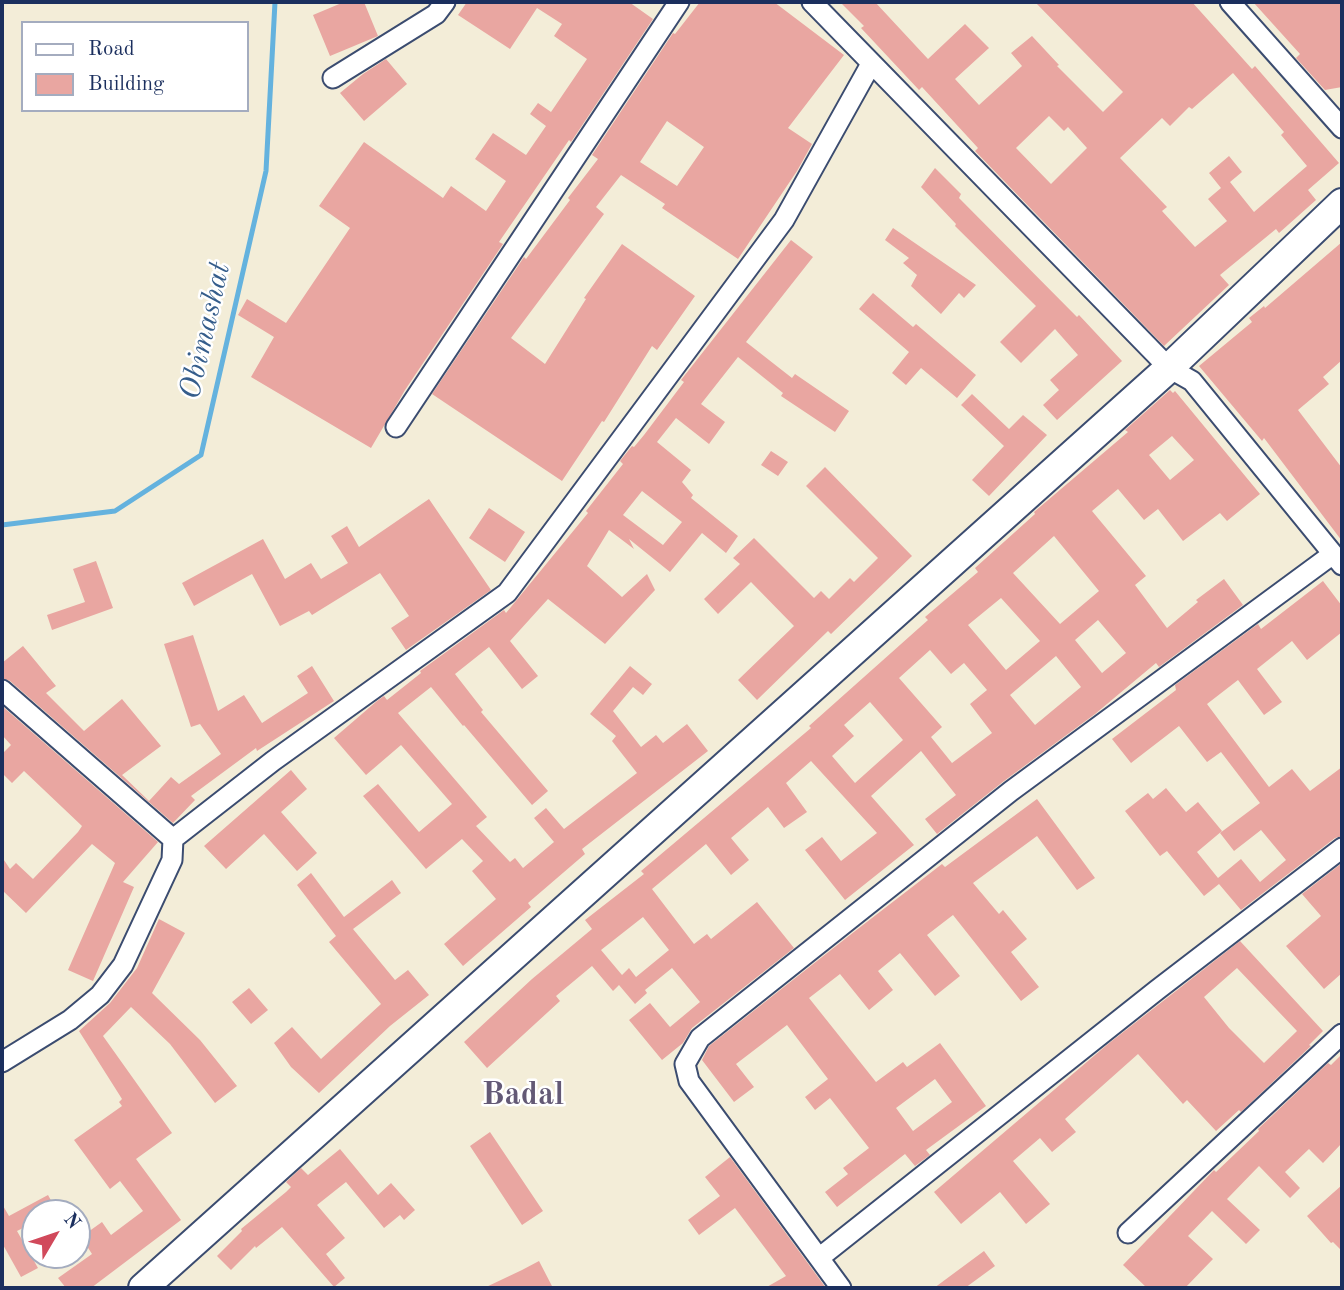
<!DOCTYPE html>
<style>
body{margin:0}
#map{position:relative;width:1344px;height:1290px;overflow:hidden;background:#f3edd8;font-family:"Old Standard TT",serif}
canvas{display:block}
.frame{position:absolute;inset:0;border:4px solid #1b2f5e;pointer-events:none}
.legend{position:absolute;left:21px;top:21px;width:228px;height:91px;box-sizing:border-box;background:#fff;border:2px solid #a4acbf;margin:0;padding:9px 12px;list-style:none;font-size:21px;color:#1b2f5e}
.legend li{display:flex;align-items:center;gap:14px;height:35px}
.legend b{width:35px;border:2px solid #a4acbf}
.north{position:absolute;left:21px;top:1199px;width:70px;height:70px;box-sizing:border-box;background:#fff;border:2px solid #a4acbf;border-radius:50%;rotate:51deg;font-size:19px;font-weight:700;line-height:28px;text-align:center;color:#1b2f5e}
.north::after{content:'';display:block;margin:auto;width:24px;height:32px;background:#d1495b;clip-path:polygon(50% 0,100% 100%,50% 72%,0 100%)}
</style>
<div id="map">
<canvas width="1344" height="1290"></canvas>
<div class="frame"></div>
<ul class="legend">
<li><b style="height:9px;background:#fff"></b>Road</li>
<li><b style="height:19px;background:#e9a6a1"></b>Building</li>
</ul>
<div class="north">N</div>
</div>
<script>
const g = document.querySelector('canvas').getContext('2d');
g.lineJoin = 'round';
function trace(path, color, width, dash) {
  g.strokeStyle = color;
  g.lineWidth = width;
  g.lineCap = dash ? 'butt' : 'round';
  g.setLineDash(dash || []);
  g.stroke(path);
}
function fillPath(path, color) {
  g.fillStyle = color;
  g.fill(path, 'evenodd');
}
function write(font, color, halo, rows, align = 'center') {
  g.font = font + ' "Old Standard TT",serif';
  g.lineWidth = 5;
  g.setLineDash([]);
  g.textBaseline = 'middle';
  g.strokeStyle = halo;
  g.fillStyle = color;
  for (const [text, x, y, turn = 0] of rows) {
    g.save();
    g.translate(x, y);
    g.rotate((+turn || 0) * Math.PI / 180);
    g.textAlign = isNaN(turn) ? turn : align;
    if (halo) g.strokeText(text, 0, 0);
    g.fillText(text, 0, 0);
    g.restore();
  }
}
const stream = new Path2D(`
 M2 525 115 511 201 455 266 171 275 2`);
const building = new Path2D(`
 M344 2H364L378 36 330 56 313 15Z
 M467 2H629L653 19 571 142 569 140 499 242 503 244 405 390 371 448 251 377 274 337 238 315 247 299 286 323 350 228 319 206 364 142 443 198 451 186 486 211 506 181 475 159 493 133 526 155 546 126 530 114 538 103 551 112 587 59 554 36 562 24 537 8 510 49 458 15Z
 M700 2H774L844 55 788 128 812 144 797 171 738 259 662 208 665 204 621 175 596 207 604 214 511 338 545 364 586 299 584 298 622 244 695 296 657 350 652 346 604 422 602 421 562 481 432 394 524 257 526 259 570 200 568 198 598 159 592 155 673 33 675 34ZM667 121 704 147 677 186 640 162Z
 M840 2H875L928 59 965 24 989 48 955 79 979 105 1022 66 1011 53 1032 36 1059 65 1057 66 1103 112 1123 92 1035 2H1192L1252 69 1255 66 1339 163 1308 190 1316 200 1279 233 1276 229 1220 275 1229 285 1164 346 975 151 978 148 922 87 919 90 861 28 864 26ZM1233 73 1284 132 1281 135 1307 166 1254 212 1230 182 1242 172 1229 156 1209 173 1221 188 1208 199 1227 221 1195 247 1162 211 1167 207 1120 158 1162 118 1170 126 1189 107 1192 109ZM1049 116 1064 131 1068 127 1087 148 1051 184 1016 148Z
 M1253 2H1342V87L1325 90 1296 58 1300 54Z
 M386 59 407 84 364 121 340 93 363 74Z
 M935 168 961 194 959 198 1077 317 1079 315 1122 361 1057 420 1043 405 1059 390 1050 380 1078 355 1055 329 1021 363 1000 342 1036 306 955 226 956 224 921 187Z
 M893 228 976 285 964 298 959 293 941 314 911 286 917 275 903 263 909 258 885 240Z
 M791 240 813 257 746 342 792 378 795 374 849 411 835 432 781 396 783 393 738 357 701 404 725 422 709 444 676 418 657 442 691 470 682 482 693 495 691 498 738 536 726 553 702 533 670 572 629 539 634 549 609 530 587 566 622 597 647 574 655 590 605 644 548 599 510 641 538 676 522 689 489 647 455 674 483 710 481 712 548 791 532 805 464 725 463 726 431 687 398 713 487 817 476 826 510 862 515 858 523 868 554 842 534 818 546 808 564 829 637 773 612 741 616 736 590 714 630 666 652 684 643 695 633 687 613 711 641 747 656 735 663 743 687 724 708 751 582 849 585 854 528 903 531 907 463 966 444 944 496 899 472 871 483 861 462 839 426 869 363 796 378 784 419 832 452 804 401 745 366 775 334 738 377 701 384 696 387 700 421 673 420 671 504 610 506 613 588 513 586 511 623 464 620 461 632 446 634 447 644 435 684 382 681 380ZM642 491 682 522 663 545 623 515Z
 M1342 242V360L1323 377 1329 384 1298 410 1342 468V541L1264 438 1262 441 1199 366 1252 322 1249 318 1264 306 1265 308Z
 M873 293 913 327 916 324 976 375 957 398 921 368 906 385 892 373 909 352 859 309Z
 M1170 390 1173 393 1175 391 1260 494 1227 521 1220 513 1183 541 1158 509 1144 520 1118 489 1092 511 1146 576 1135 585 1167 628 1198 602 1196 600 1224 579 1243 605 1159 667 1156 663 1095 714 1004 781 937 834 925 819 956 795 921 751 871 796 914 845 845 900 805 850 822 837 841 861 877 833 811 761 786 783 807 812 784 828 768 807 731 838 749 860 731 875 706 844 652 889 694 944 707 934 711 939 757 902 794 948 692 1028 683 1043 662 1060 629 1020 650 1003 670 1027 700 1002 672 968 645 990 647 993 635 1004 619 985 613 991 592 966 556 996 560 1001 487 1068 464 1042 532 979 592 929 585 920 644 874 641 871 811 728 809 726 928 620 925 617 978 572 975 568 1035 514 1034 512 1128 432 1125 430ZM1172 436 1194 460 1170 480 1149 455ZM1054 536 1099 591 1060 624 1013 573ZM1001 598 1040 641 1006 670 968 625ZM1098 620 1126 653 1102 673 1075 640ZM930 650 951 674 964 663 987 690 970 704 992 733 952 763 931 737 942 727 899 678ZM1056 656 1081 687 1035 725 1010 695ZM870 702 903 740 855 783 832 756 854 736 844 725ZM643 917 669 950 636 977 629 968 622 975 601 950Z
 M972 394 1009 429 1023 415 1047 435 989 496 972 480 1004 446 961 405Z
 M771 451 788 462 778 476 761 465Z
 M825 467 912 556 831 634 828 631 757 700 738 680 794 626 751 582 718 614 704 599 740 564 733 558 754 538 814 598 821 591 829 599 850 578 854 582 878 558 806 486Z
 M429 499 491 590 406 650 391 628 409 616 380 573 312 615 309 611 280 626 252 574 194 606 182 583 263 539 285 579 311 563 321 579 348 563 331 536 347 526 359 547Z
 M489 508 525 532 505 562 469 538Z
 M96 561 113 608 52 630 47 615 85 602 73 569Z
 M1323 581 1342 606V632L1307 660 1292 641 1257 669 1282 702 1264 715 1238 680 1207 704 1269 787 1292 769 1310 791 1342 767V836L1335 838 1241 910 1219 884 1204 896 1167 851 1160 856 1125 811 1148 793 1153 799 1166 788 1186 812 1198 802 1222 831 1197 852 1218 878 1241 859 1260 882 1286 860 1261 830 1234 851 1220 833 1260 803 1221 752 1207 762 1179 726 1131 763 1112 739 1176 690 1175 685 1258 624 1261 629Z
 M193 635 218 711 244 695 262 723 308 693 297 676 312 666 334 701 257 751 256 748 191 796 195 800 173 823 10 681 2 678V663L23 646 56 686 46 693 84 731 122 699 161 746 122 775 149 801 171 777 179 784 221 754 200 724 191 727 164 644Z
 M2 706 158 842 123 882 134 887 93 981 68 970 115 863 92 844 26 913 2 890V857L10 869 16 863 33 879 78 832 82 826 24 771 12 783 2 773V754L11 745 2 735Z
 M291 770 307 789 281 812 317 853 297 871 264 834 226 869 204 846Z
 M1037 799 1095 878 1077 890 1037 836 973 883 999 914 1003 910 1027 939 1011 952 1039 987 1021 1001 953 915 927 935 960 976 935 996 900 953 878 971 893 990 869 1010 840 974 809 998 876 1082 903 1062 907 1067 940 1043 986 1106 926 1150 930 1155 915 1166 905 1154 837 1207 825 1192 848 1174 843 1168 869 1148 830 1098 815 1110 805 1097 828 1079 787 1025 736 1064 754 1087 734 1102 702 1060 709 1046 850 935 942 864 945 867ZM935 1079 952 1102 913 1131 896 1108Z
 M1342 863V973L1324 989 1286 946 1321 916 1302 894Z
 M311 873 344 917 392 880 401 893 353 929 395 980 408 970 429 995 390 1026 319 1093 291 1067 274 1043 292 1027 321 1059 381 1004 329 942 336 936 297 885Z
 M159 919 185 933 152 993 200 1040 237 1086 215 1103 170 1044 131 1007 103 1036 172 1133 136 1159 181 1220 91 1288H66L58 1278 92 1254 81 1237 102 1222 111 1235 143 1211 120 1181 110 1189 74 1140 122 1106 119 1102 122 1099 79 1031 110 1003 137 968Z
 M1240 941 1323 1031 1309 1045 1311 1046 1241 1112 1239 1110 1216 1131 1187 1100 1183 1104 1138 1054 1065 1119 1076 1132 1052 1152 1040 1138 1013 1161 1050 1204 1026 1224 1000 1192 961 1224 934 1192 1108 1044ZM1237 968 1297 1031 1264 1063 1229 1028 1204 997Z
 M249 988 268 1010 251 1024 232 1002Z
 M1342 1054V1143L1323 1163 1309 1149 1285 1172 1300 1188 1290 1198 1259 1166 1227 1199 1260 1230 1246 1244 1212 1211 1188 1236 1213 1259 1185 1288H1147L1123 1265 1214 1170 1216 1172 1259 1131 1258 1129 1328 1063 1331 1065Z
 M490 1132 543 1211 522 1225 470 1146Z
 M340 1149 378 1195 391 1183 415 1210 404 1220 400 1215 384 1228 346 1182 317 1205 345 1238 326 1254 345 1278 334 1287 282 1227 256 1248 255 1246 231 1270 217 1256 242 1231 241 1229 286 1192 291 1187 286 1182 301 1168 308 1175Z
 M730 1157 826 1288H765L786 1276 735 1208 699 1235 688 1220 720 1196 705 1177Z
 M1342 1185V1251L1333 1242 1331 1243 1307 1216Z
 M48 1195 58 1213H35V1222L17 1231 38 1268 21 1277 2 1243V1204L9 1216Z
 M984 1251 995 1266 965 1288H934Z
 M539 1261 553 1288H484L522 1270Z`);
const street = new Path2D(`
 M812 2 1169 368 1192 381 1342 565
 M1230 2 1342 128
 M333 78 436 14 445 2
 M396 427 679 2
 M2 690 173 839
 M2 1062 70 1020 100 995 123 965 172 860 173 839 273 761 507 593 784 220 871 64
 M1128 1233 1342 1034
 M819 1258 1157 990 1342 848
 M841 1288 689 1081 685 1064 700 1038 1011 791 1333 554`);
const secondary = new Path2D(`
 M143 1288 1169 368 1342 203`);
const waterNames = [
 ["Obimashat",206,331,-77]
];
const quarterNames = [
 ["Badal",523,1096]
];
trace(stream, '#64b2de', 5);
fillPath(building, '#e9a6a1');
trace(street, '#3b4c70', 23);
trace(secondary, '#3b4c70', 32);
trace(street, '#fff', 19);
trace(secondary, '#fff', 28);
write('italic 30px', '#355d8b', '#fff', waterNames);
write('bold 32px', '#635975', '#fff', quarterNames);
</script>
